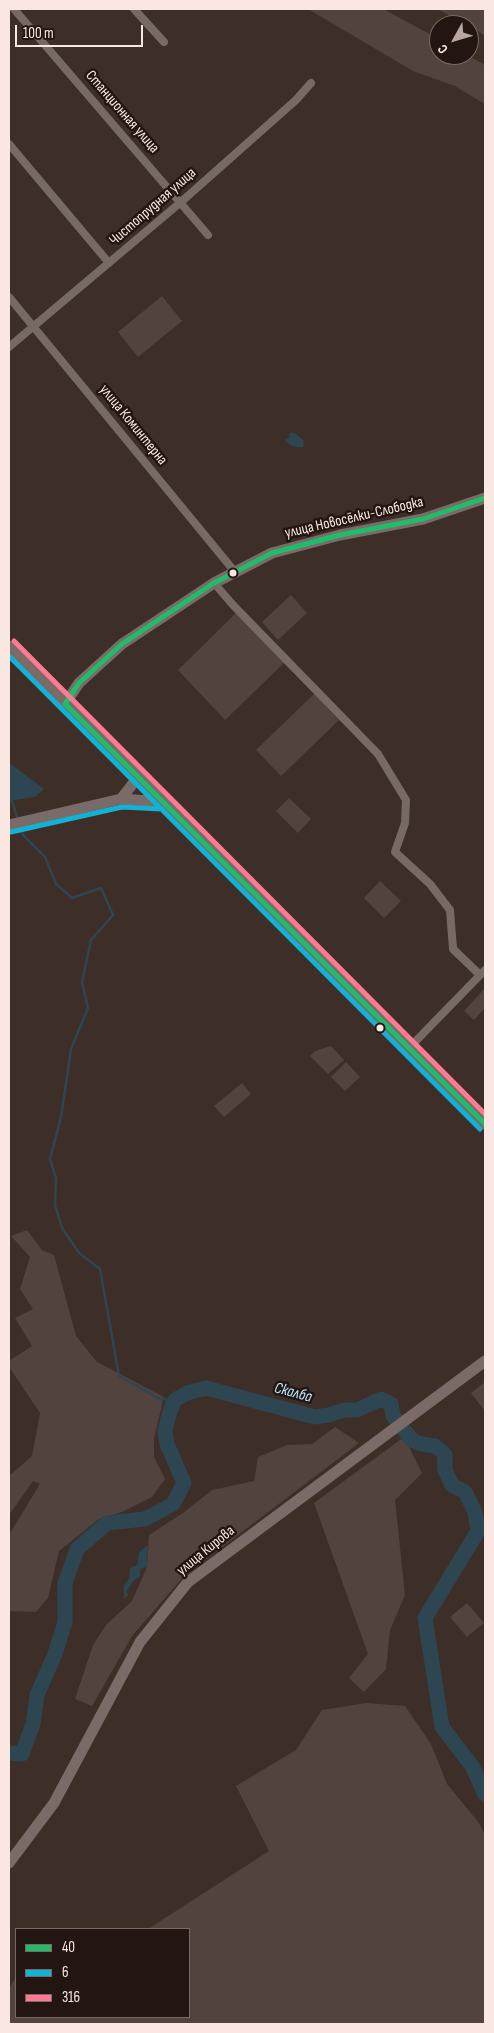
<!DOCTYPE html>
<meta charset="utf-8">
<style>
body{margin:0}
#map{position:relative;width:494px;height:2033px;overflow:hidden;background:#3e2e28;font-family:"Sofia Sans Condensed",sans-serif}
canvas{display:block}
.frame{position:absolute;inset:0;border:10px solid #fbe7e1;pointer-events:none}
.legend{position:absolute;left:15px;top:1928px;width:175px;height:90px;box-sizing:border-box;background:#231612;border:1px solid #796a65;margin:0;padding:6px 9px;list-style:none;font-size:15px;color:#fbe7e1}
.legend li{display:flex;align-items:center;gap:10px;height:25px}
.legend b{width:25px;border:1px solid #796a65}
.north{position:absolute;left:429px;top:15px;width:50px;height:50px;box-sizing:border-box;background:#231612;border:1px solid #796a65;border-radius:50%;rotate:231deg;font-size:14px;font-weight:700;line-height:20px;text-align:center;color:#fbe7e1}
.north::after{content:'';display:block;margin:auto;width:18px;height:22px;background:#b9a6a0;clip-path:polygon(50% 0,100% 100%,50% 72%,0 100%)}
.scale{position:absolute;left:15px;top:25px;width:128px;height:22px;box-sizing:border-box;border:2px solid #fbe7e1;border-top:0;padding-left:6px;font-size:15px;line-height:18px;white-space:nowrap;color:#fbe7e1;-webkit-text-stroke:4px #231612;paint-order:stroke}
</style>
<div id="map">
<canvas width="494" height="2033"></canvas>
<div class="frame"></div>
<ul class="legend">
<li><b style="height:6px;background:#20bc6c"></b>40</li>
<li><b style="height:6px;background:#13b2d5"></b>6</li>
<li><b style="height:6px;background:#fe7a93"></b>316</li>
</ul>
<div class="north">С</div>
<div class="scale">100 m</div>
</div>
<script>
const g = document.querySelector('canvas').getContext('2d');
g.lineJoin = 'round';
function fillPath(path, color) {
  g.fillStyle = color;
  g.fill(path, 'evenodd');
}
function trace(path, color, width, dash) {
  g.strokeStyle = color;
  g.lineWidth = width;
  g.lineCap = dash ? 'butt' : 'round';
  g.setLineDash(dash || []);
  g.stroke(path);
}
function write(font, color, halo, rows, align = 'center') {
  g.font = font + ' "Sofia Sans Condensed",sans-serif';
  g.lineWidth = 5;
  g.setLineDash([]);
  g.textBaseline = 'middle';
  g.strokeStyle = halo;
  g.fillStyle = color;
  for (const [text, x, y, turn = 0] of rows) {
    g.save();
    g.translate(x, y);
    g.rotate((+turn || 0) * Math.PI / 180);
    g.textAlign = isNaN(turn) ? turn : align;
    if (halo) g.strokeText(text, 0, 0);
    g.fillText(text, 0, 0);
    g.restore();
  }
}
const green = new Path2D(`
 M308 9H383L439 39V55H467L485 65V104L455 86 413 71Z
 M437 9H485V36L469 25Z
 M162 296 182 321 138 357 118 332Z
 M291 595 307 613 278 640 262 622Z
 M237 612 285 662 225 720 178 670Z
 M314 694 339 720 281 776 256 750Z
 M289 798 311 819 298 833 276 811Z
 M380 881 401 901 384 918 364 898Z
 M485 988V1008L474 1020 464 1011Z
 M331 1046 344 1060 328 1074 310 1056 315 1051Z
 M346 1062 360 1077 345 1091 331 1077Z
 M242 1083 251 1094 224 1117 214 1106Z
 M27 1230 42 1250 54 1255 76 1336 97 1362 164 1397 154 1438V1457L165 1479 152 1497 122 1512 99 1519 59 1551 48 1598 36 1612 9 1611V1535L40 1484 33 1481 9 1515V1476L32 1456 40 1413 9 1367V1361L32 1346 15 1318 33 1309 20 1289 30 1257 11 1236Z
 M485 1382V1411L471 1393Z
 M335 1427 359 1443 184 1576 132 1636 92 1706 75 1699 93 1645 106 1625 132 1601 147 1567 149 1535 183 1513 212 1490 254 1481 258 1457 287 1445 312 1444Z
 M404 1437 422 1473 395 1500 405 1595 390 1630 386 1669 364 1692 349 1678 368 1654 314 1503Z
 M467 1603 484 1623 467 1637 450 1617Z
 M366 1703 405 1706 431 1744 447 1784 479 1823 485 1835V2024H9V1988L16 1977V2017H189V1929H148L269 1851 236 1786 296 1750 322 1710Z`);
const water = new Path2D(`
 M290 432 296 434 304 441 303 447C296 448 290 446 285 440L289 438Z
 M9 763 12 765 44 789 35 797 9 801Z
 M148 1545 147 1567 140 1569V1576L133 1581 127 1591 128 1595 124 1599V1585L129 1579 130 1568 137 1565 139 1552Z`);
const stream = new Path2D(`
 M11 797 18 820
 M20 825 23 835 45 857 56 884 72 898 101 888 113 915 91 940 82 982 88 1008 71 1049 61 1117 50 1159 56 1178 55 1205 62 1228 79 1253 100 1269 119 1376 160 1399 175 1400`);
const river = new Path2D(`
 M9 1753 22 1754 33 1724 37 1695 55 1654 65 1622V1583L77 1549 107 1523 145 1519 173 1504 184 1483 167 1444 165 1430 170 1411 175 1400 187 1393 206 1388 315 1417 329 1415 344 1410H357L381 1399 391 1404 393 1416 412 1440 421 1444 435 1446 445 1454V1470L452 1485 465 1492 475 1512 478 1531 425 1618 442 1727 472 1766 485 1794`);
const street = new Path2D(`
 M14 9 208 235
 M134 9 164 42
 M9 144 109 263
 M9 297 235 572
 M9 347 181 202 296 100 311 83
 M214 583 233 605 378 754 406 800 405 823 395 852 430 884 450 910 453 949 480 975
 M409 1048 485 970`);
const secondary = new Path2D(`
 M9 646 485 1124
 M65 704 79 683 122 644 214 583 272 553 340 535 423 519 485 498
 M121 799 138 777
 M9 825 121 799 163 802
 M9 1863 54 1803 140 1642 188 1582 485 1361`);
const bus1 = new Path2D(`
 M65 704 485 1124
 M65 704 79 683 122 644 214 583 272 553 340 535 423 519 485 498`);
const bus2 = new Path2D(`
 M9 656 480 1129
 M11 832 122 807 162 809`);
const bus3 = new Path2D(`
 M14 641 485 1114`);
const markers = [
 [233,573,4.5,"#fbe7e1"],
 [380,1028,4.5,"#fbe7e1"]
];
const streetNames = [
 ["Станционная улица",122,112,49],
 ["Чистопрудная улица",153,207,-41],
 ["улица Коминтерна",133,425,51],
 ["улица Новосёлки-Слободка",354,518,-13],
 ["улица Кирова",206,1551,-39]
];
const waterNames = [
 ["Скалба",293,1393,15]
];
fillPath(green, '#53433e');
fillPath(water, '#2d4651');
trace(stream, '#2d4651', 2.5);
trace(river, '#2d4651', 15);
trace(street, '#776a65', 8);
trace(secondary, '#7a6b68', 11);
trace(bus1, '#20bc6c', 5);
trace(bus2, '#13b2d5', 5);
trace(bus3, '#fe7a93', 5);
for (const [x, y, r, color] of markers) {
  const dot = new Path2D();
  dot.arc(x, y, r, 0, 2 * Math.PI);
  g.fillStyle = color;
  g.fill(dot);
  trace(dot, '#231612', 2);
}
write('15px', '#fbe7e1', '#231612', streetNames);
write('italic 16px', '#bae9fe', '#231612', waterNames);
</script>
